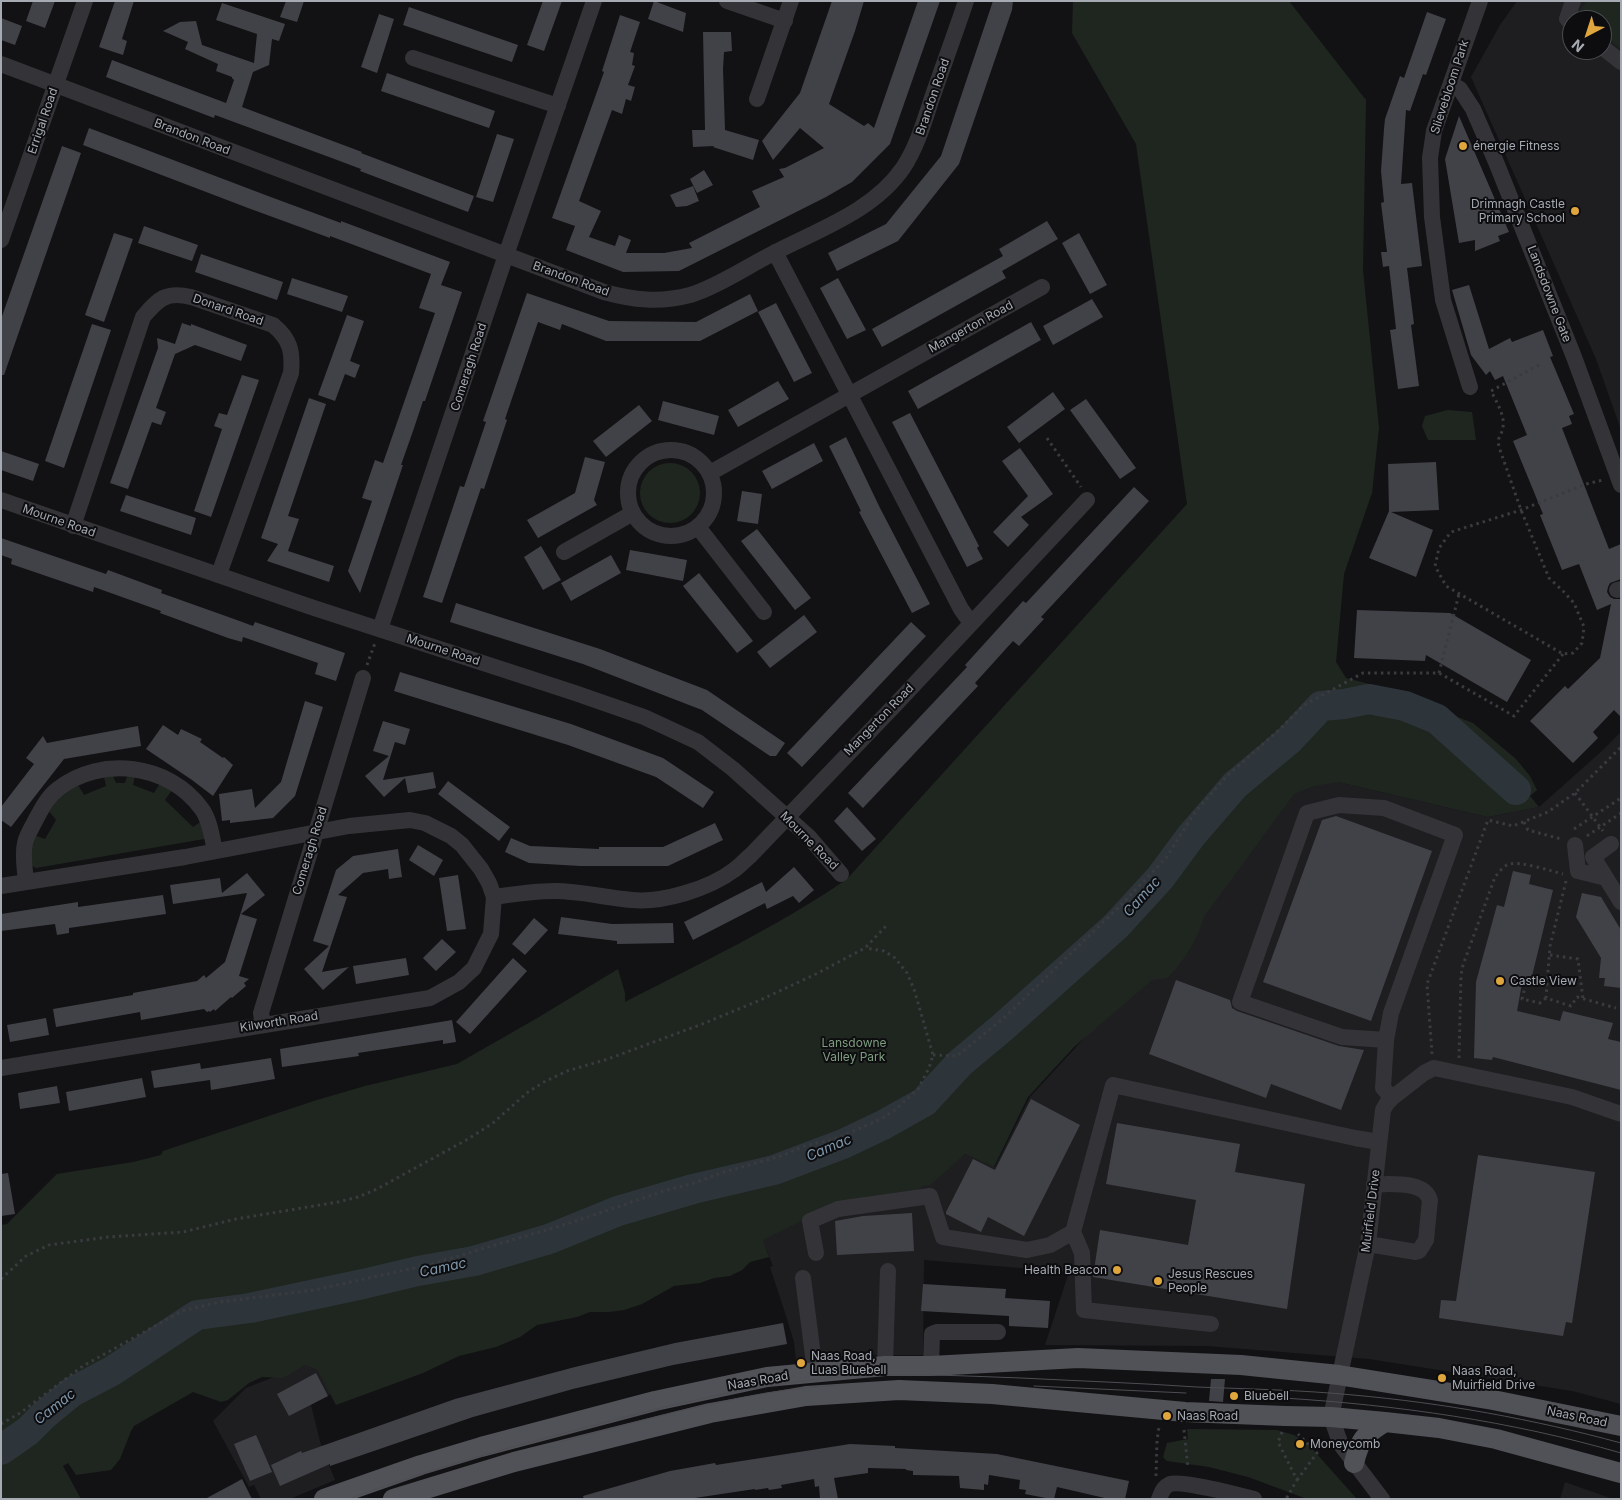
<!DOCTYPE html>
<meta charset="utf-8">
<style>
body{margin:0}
#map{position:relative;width:1622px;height:1500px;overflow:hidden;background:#121214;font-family:Inter,sans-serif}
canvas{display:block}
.frame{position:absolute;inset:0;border:2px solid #a5aab3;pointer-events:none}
.north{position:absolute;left:1562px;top:10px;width:50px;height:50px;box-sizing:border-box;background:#0d0d0f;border:1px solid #4a4c51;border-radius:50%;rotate:220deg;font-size:14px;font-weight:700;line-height:20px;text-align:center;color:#a5aab3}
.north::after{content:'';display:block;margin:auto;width:18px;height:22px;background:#e0a63e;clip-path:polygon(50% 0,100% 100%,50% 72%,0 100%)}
</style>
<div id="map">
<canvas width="1622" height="1500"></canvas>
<div class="frame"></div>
<div class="north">N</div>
</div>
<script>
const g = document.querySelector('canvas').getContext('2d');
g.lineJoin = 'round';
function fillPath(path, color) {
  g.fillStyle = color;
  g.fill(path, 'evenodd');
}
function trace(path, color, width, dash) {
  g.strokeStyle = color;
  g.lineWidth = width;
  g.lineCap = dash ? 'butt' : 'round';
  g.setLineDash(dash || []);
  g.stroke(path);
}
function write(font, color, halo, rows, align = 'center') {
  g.font = font + ' Inter,sans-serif';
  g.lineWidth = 4;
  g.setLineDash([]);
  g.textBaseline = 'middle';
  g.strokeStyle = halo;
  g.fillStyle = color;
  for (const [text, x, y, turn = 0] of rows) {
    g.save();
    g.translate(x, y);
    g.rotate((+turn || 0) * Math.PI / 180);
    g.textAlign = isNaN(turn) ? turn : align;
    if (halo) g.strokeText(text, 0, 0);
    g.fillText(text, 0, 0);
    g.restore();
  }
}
const built = new Path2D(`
 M1517 1H1621V430L1596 359 1471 77 1500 25ZM1572 20H1602V50H1572Z
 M1621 732V1404L1572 1391 1369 1359 1207 1346 1045 1345 1069 1272 924 1260 923 1355H870L825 1357 796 1361 794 1342 787 1319 770 1267 773 1266 762 1239 827 1209 916 1191 965 1154 995 1167 1030 1097 1089 1033 1308 775 1488 817 1539 807 1603 750Z
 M315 1361 334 1392 311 1405 321 1445 335 1480 290 1499H261L254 1485 249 1487 213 1421 246 1388Z
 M1565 1482 1613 1499H1560Z`);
const green = new Path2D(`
 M1073 1H1289L1366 100 1363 270 1379 428 1372 493 1344 574 1336 662 1346 678 1412 695 1439 711 1445 712 1473 723 1516 759 1530 776 1537 790 1530 796 1539 807 1488 817 1338 782 1314 786 1294 794 1205 915C1196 941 1186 959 1167 978L1152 980 1074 1047 1028 1097 994 1167 965 1154 930 1185 923 1186 916 1192 826 1209 763 1240 769 1257 750 1262 742 1270 730 1276 714 1278 700 1283 674 1286 642 1304 624 1310 609 1312H590L577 1317 537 1325 520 1337 496 1347 459 1356 423 1373 336 1405 317 1369 305 1365 283 1378 262 1377 249 1383 228 1400 221 1402 193 1392 134 1426 131 1431 120 1459 111 1470 76 1475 68 1463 63 1466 81 1499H1V1225L7 1224 57 1174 133 1162 161 1155 163 1151 317 1100 365 1086 457 1064 539 1017 618 969 625 993V1002C699 964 779 926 847 879L1187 504 1136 144 1072 33Z
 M1587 1H1621V49L1602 34V20H1584L1577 14Z
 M1448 410 1472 412 1476 440H1428L1422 426 1425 416Z
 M640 493a30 30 0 1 1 60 0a30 30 0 1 1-60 0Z
 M112 774 116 783H125L128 774 135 776 133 785 154 793 160 783 172 790 165 800 193 827 202 821 207 835 204 839 36 868 28 863 34 835 45 839 56 820 49 811 60 797 78 785 84 795 106 786 104 777Z
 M1187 1429 1277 1430 1294 1435 1307 1443 1357 1499H1307L1248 1477 1209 1467 1167 1461 1163 1457 1167 1443 1188 1439Z`);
const river = new Path2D(`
 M1 1450 28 1431 44 1415 72 1392 112 1371 197 1315 250 1308 363 1284 418 1271 474 1261 549 1239 618 1211 693 1189 774 1170 843 1144 883 1125 924 1102 960 1063 1003 1027 1116 926 1160 878 1191 836 1235 785 1289 740 1321 706 1344 704 1369 699 1405 706 1437 719 1516 790`);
const building = new Path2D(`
 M33 1H55L45 28 26 21Z
 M115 1H134L122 39 127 41 123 55 99 47Z
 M286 1H304L297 22 280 17Z
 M543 1H562L544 51 527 45Z
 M654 1 686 13 683 32 648 19Z
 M832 1H864L855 31 829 104 864 126 868 123 874 128 918 1H940L890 144 852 182 826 197 679 271 623 272 566 250 575 226 552 218 604 72 602 71 620 15 640 22 630 52 634 53 632 65 635 66 628 85 635 87 631 101 626 99 622 114 612 110 579 201 601 211 589 237 615 246 619 235 631 240 626 253H664L692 248 689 243 760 207 752 191 784 177 779 169 785 168 824 148 800 128 773 160 762 141 800 93Z
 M993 1H1013L1012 10 959 164 898 241 837 271 828 253 886 224 941 156Z
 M222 3 285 24 279 41 272 39 269 65 253 72 242 107 362 152 361 153 474 196 468 212 360 171 361 169 329 157 215 115 214 118 106 77 112 60 226 103 234 80 232 78V77L216 71 218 64 185 49 188 42 163 31 180 22 196 21 202 45 254 63 257 34 216 20Z
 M409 7 518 45 512 62 403 25Z
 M1427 12 1446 19 1426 75 1423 74 1410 111 1406 110 1401 184 1412 183 1422 266 1407 268 1414 324 1411 325 1419 386 1398 389 1390 330 1396 329 1389 266 1383 267 1381 252H1387L1381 203 1384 202 1381 171 1384 129 1385 119 1400 76 1404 78Z
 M379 14 394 19 377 73 361 67Z
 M1 18 22 26 15 45 1 40Z
 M703 32H731L732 51 724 52 723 69 725 130 759 140 753 160 713 147 714 146 693 147 692 130H705Z
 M387 73 495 111 489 128 381 91Z
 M1459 116 1509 232 1498 236 1500 241 1475 251V240L1459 243 1445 159Z
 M89 128 268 196 341 223V221L450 262 441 285 462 292 425 401H423L412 434 401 465H403L360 593 348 571 372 501 362 498 375 460 383 463 435 313 419 308 431 274 330 236V238L248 208 83 145Z
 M497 134 514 139 493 202 476 197Z
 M62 146 81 153 4 375H1V319Z
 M704 170 713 185 697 193 690 179Z
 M693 186 699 201 687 206 676 207 670 195Z
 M1047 221 1058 239 1002 271 1006 278 882 347 872 329 1003 256 999 249Z
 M144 226 198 245 192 261 138 243Z
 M114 233 133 239 104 322 85 315Z
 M1079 233 1107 285 1090 294 1062 243Z
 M201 254 283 282 277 300 195 272Z
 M292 278 348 296 342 312 287 294Z
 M838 278 866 330 847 339 820 288Z
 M1469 285 1489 349 1510 338 1512 342 1543 330 1553 356 1550 357 1574 414 1569 416 1572 424 1562 428 1609 549 1621 544V579L1610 583 1608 587 1607 592 1610 597 1614 599H1621V717L1614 710 1593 732 1598 738 1573 763 1530 721 1565 686 1568 689 1600 658 1611 604 1597 610 1579 564 1562 570 1540 515 1543 514 1513 441 1527 435 1503 376 1495 380 1490 371 1486 375 1471 355 1452 290Z
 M527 293 609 321 696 322 750 294 758 311 700 341H606L562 324 560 330 538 322 505 419 507 420 484 489 481 488 442 603 423 597 460 486 464 487 486 422 483 421Z
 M1092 299 1103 317 1053 345 1043 326Z
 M776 303 812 373 794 382 758 312Z
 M347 315 364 321 350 361 360 365 355 378 345 374 335 401 318 395Z
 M1031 322 1041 340 918 409 908 391Z
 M182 323 191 326V324L247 345 241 361 195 345 175 354 156 408 166 412 161 425 152 422 128 489 110 483 158 348 157 338 175 344Z
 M92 324 111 330 64 468 45 461Z
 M242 375 259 380 211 517 194 511 222 429 214 426 219 413 227 415Z
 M778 381 789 399 738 427 728 410Z
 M1053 392 1065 409 1019 443 1007 427Z
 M309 398 326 404 288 516 299 519 288 551 334 566 329 582 267 561 278 544 261 538Z
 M1086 399 1136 468 1120 479 1070 410Z
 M663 401 719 416 714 435 658 420Z
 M639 405 652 421 606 457 593 441Z
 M910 413 979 546 977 548 983 559 967 567 892 422Z
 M846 437 880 508 930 604 912 613 859 512 861 511 829 446Z
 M814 443 823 461 772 489 762 471Z
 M1020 448 1053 494 1021 517 1029 525 1008 547 993 532 1028 496 1002 461Z
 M1 451 39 464 33 481 1 470Z
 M585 457 605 462 594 500 597 505 538 538 527 520 575 493Z
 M1436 462 1439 510 1391 512 1433 530 1416 577 1369 558 1389 511 1388 464Z
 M1134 487 1149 501 1041 617 1044 619 1019 646 1013 641 975 683 978 686 863 808 848 793 967 667 965 665 1023 601 1026 603Z
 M742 491 762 494 758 524 737 521Z
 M126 495 196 518 191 535 120 511Z
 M757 529 811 598 795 610 741 541Z
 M1 538 106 574 108 570 162 590 161 593 234 619 253 626 255 622 345 653 336 681 315 674 318 663 243 637 242 642 228 638 160 613 161 611 94 587 93 592 11 564 12 559 1 555Z
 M541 546 561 580 543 590 524 557Z
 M630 550 687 560 683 581 626 570Z
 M611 555 621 573 571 601 561 583Z
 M699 573 753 641 737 653 683 586Z
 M456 603 600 649 707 690 785 743 776 756H770L702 710 583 664 450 622Z
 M1357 610 1450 613 1531 660 1507 702 1426 655 1425 661 1354 658Z
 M804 615 817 632 770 668 757 652Z
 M911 622 926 636 802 767 787 753Z
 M400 672 571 724 663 758 714 792 703 808 656 777 568 745 394 691Z
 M305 701 323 707 295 796 273 818 230 823V820L222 821 219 794 252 789 255 808 281 782Z
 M383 721 410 729 405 745 395 742 383 780 433 772 436 788 408 793 405 778 384 797 365 776 389 756 373 751Z
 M163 725 178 735 181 729 202 739 200 742 223 758 224 757 233 765 213 796 192 780 146 749Z
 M138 726 141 746 64 759 11 827 1 820V807L34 764 26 758 43 736 47 743Z
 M448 781 510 827 499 841 438 794Z
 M847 807 876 839 862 851 834 821Z
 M1336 816 1432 851 1371 1021 1263 982 1322 820Z
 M715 823 723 840 668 866H580L529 863 505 852 511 838 530 846 599 849V847H663Z
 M418 845 443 860 434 876 409 860Z
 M398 849 402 877 389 879 388 869 363 873 338 895 347 897 322 972 349 967 323 990 304 969 329 946 313 941 336 870 353 856Z
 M794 867 814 890 799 903 793 896 767 909 765 903 693 940 684 922 762 882 766 892Z
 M1513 871 1531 875 1529 884 1553 890 1531 980 1523 978 1517 1011 1560 1021 1563 1011 1613 1023 1608 1039 1621 1042V1090L1493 1057 1492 1060 1474 1058 1476 982 1497 905 1504 907Z
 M247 873 265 895 241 914 257 919 239 976 249 979 244 983 246 986 232 998 231 997 215 1011 214 1009 210 1012 209 1011 207 1012 204 1009 141 1020 140 1012 56 1027 53 1009 133 995V993L197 981 204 975 206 978 225 962 247 893 173 904 170 885 220 878 222 893Z
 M458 875 466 929 447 931 439 878Z
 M1582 893 1601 897 1621 930V988L1604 986 1605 978H1599L1601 958 1576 917Z
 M163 895 166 914 69 928V933L57 935 55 924 1 931V914L78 902V907Z
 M561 917 612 924 673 923 674 943 617 944V941L558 934Z
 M534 918 548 930 525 955 512 944Z
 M442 939 456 952 436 971 423 958Z
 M406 958 409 975 356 984 353 966Z
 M513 958 527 971 470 1034 456 1022Z
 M1176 980 1230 1000 1232 1008 1237 1011 1339 1046 1364 1050 1341 1110 1271 1084 1266 1098 1149 1054Z
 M46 1018 49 1035 10 1042 7 1025Z
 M452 1020 456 1042 443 1044V1040L358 1053 359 1056 282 1067 280 1049Z
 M271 1058 275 1079 211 1090 210 1080 154 1088 151 1071 200 1063 201 1069Z
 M142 1078 146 1097 69 1111 66 1092Z
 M57 1086 60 1103 20 1109 18 1093Z
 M1031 1099 1080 1125 1024 1236 988 1217 981 1232 946 1214V1212L973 1159 995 1170Z
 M1117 1123 1240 1144 1235 1172 1305 1184 1287 1309 1093 1277 1100 1230 1188 1245 1196 1200 1106 1184Z
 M1478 1155 1595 1172 1572 1323 1566 1322 1563 1336 1439 1318 1441 1300 1456 1301Z
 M8 1173 15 1214 1 1216V1174Z
 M912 1213 914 1251 837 1255 835 1221 863 1216Z
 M923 1284 1006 1289 1005 1298 1050 1301 1048 1328 1009 1326V1316L921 1311Z
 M783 1323 787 1344 673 1365 573 1389 473 1417 330 1466V1464L280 1486 271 1465 301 1451 302 1453 455 1399 575 1367 675 1343Z
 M316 1373 328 1396 289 1416 277 1394Z
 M1211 1379H1225L1223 1402 1209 1401Z
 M256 1435 272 1472 250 1481 234 1444Z
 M850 1444 895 1446V1448L997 1454 1129 1481 1125 1499H1109L1057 1487 1054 1499H1051L1025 1494 1026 1490 1019 1489 1020 1480 989 1475 988 1485 984 1484V1490L960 1488 959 1476 913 1475V1471L906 1470V1469L868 1468V1473L834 1478 838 1499H820L819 1486 815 1487 814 1479 781 1485 782 1488 769 1490 768 1488 755 1490V1489L688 1499H584L583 1496 670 1471 715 1463 716 1465Z
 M242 1479 252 1499H205L233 1484Z`);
const path = new Path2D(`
 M1539 365 1491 391C1496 401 1505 415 1503 427 1502 436 1497 434 1499 447L1521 510 1549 578 1563 591 1574 603 1584 627 1582 643 1573 653 1563 654 1446 586 1435 566 1439 548 1451 532 1521 510 1586 484 1603 480
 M1047 438 1081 487
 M367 665 375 643
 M1439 673 1459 594
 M1575 793 1603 831
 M1524 822 1528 830 1561 839
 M1574 829 1621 798
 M1587 836 1621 813
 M1566 881 1550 946 1546 998 1571 1006 1577 997 1616 1008
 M1550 955 1578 959 1583 999
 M1546 998 1540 1003 1522 999 1527 980 1547 985
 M1432 1054 1427 984 1488 820 1513 826 1548 812 1575 793 1621 747
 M933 1055 957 1056 1005 1017 1123 903 1166 858 1195 812 1227 776 1280 729 1304 705 1363 673H1439L1514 716 1563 654
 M1459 1058 1461 975 1463 965 1495 877C1499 872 1504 865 1510 864 1521 861 1551 871 1563 874
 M1 1279 26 1256 49 1245 108 1237 183 1232 236 1219 338 1202 358 1197 377 1189 468 1139 493 1123 528 1092 544 1082 567 1071 608 1059 705 1023 758 1001 816 974 865 948 888 924
 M1 1424 20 1413 83 1366 182 1311 220 1302 314 1290 428 1265 570 1223 667 1190 694 1183 721 1173 784 1155 804 1146 835 1139 881 1119 895 1110 918 1089 929 1068 933 1055 914 989 907 973 895 958 884 951 865 948
 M1184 1430 1188 1468
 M1282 1432 1278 1442 1297 1480 1286 1499
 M1156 1476 1157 1441 1159 1427
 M1297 1480 1317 1453 1298 1434`);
const minor = new Path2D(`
 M727 1 785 21
 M1572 23 1567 19 1573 1
 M1602 47 1621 62
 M413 58 558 106
 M1 64 604 292C633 300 660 303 690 295 714 288 745 268 768 256 814 231 872 213 903 168 917 147 924 122 932 98 943 66 955 34 966 1
 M1451 84 1460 89 1473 109 1496 162 1574 357 1621 485
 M757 99 791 1
 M1 240 85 1
 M775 252 961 609 971 623
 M1470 387 1443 300 1432 217 1430 158 1434 131 1480 1
 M628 493a43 43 0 1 1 86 0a43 43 0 1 1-86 0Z
 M710 473 1042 287
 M1 500 311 607 575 693 644 717 698 742 733 769 809 837 841 874
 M73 526 143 317C158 299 166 291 191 297L273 325C290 339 293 351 291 373L219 574
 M698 527 764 612
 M564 552 633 513
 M1617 590 1621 589
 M380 629 506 255 594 1
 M1611 844 1593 857 1621 902
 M1575 845 1578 871 1606 878
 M26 882C25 869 22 855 25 843 26 837 31 829 34 823 41 810 47 797 58 789 101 755 169 764 201 808 210 819 212 838 215 851
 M1 886 185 857 349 826 410 820 425 823 451 836 462 845 481 869 489 883 494 897 491 934 474 968 459 982 430 998 1 1068
 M494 897C514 894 535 891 555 891 581 891 606 898 632 900 662 903 709 889 734 870 740 866 745 860 751 855L895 705 1087 500
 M263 1024 261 1013 363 678
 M1386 1040 1391 1013 1455 835 1384 808 1339 805 1307 813 1240 1002 1342 1037 1386 1040 1383 1088 1392 1098
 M1368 1244 1416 1252 1419 1251 1426 1240 1430 1200C1424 1180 1391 1185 1374 1184
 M816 1253 810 1221 838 1209 930 1196 943 1237 1027 1250 1050 1245 1073 1232
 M803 1278 815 1371
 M1211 1324 1084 1310 1082 1253 1073 1232 1113 1085 1355 1138 1379 1142
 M885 1366 888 1271
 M931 1366 932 1334 937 1332H998
 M1159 1499C1162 1492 1163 1487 1170 1484 1181 1480 1239 1495 1254 1499
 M1382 1499 1341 1445 1331 1417 1368 1244 1383 1110 1387 1103 1392 1098 1424 1073 1434 1068 1572 1097 1621 1114`);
const major = new Path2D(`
 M1354 1463C1360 1439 1364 1435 1385 1422
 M324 1499 421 1465 481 1447 655 1401 767 1377 885 1366H931L1078 1358 1241 1365 1339 1375 1433 1390 1493 1400 1621 1426
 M393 1499 514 1462 710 1413 806 1396 899 1390 992 1394 1185 1412 1285 1416 1331 1417 1385 1422 1439 1428 1496 1439 1621 1473`);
const tram = new Path2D(`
 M1034 1386 1186 1393
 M1283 1398C1397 1405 1511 1421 1621 1453
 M560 1442C628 1424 697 1405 766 1393 790 1389 815 1387 839 1385
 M349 1499C428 1469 510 1447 591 1426 677 1403 763 1382 853 1376 909 1373 965 1376 1021 1378 1080 1381 1138 1383 1197 1387 1249 1389 1301 1390 1353 1395 1443 1403 1533 1419 1621 1443`);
const markers = [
 [1463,146,5,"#e0a63e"],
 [1575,211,5,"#e0a63e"],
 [1500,981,5,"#e0a63e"],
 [1117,1270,5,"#e0a63e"],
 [1158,1281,5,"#e0a63e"],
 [801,1363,5,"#e0a63e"],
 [1442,1378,5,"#e0a63e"],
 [1234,1396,5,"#e0a63e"],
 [1167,1416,5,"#e0a63e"],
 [1300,1444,5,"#e0a63e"]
];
const streetNames = [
 ["Slievebloom Park",1450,87,-72],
 ["Brandon Road",933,97,-71],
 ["Errigal Road",43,121,-71],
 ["Brandon Road",192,137,21],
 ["Brandon Road",571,279,20],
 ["Landsdowne Gate",1549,294,69],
 ["Donard Road",228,310,19],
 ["Mangerton Road",971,327,-29],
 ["Comeragh Road",469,367,-72],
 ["Mourne Road",59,521,19],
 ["Mourne Road",443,650,18],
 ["Mangerton Road",879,720,-46],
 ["Mourne Road",809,841,45],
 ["Comeragh Road",310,851,-73],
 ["Kilworth Road",279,1022,-9],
 ["Muirfield Drive",1371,1211,-83],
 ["Naas Road",758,1381,-10],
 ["Naas Road",1577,1417,12]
];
const poiNames = [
 ["énergie Fitness",1473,146],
 ["Drimnagh Castle",1565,204,"right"],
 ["Primary School",1565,218,"right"],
 ["Castle View",1510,981],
 ["Health Beacon",1107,1270,"right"],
 ["Jesus Rescues",1168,1274],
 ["People",1168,1288],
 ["Naas Road,",811,1356],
 ["Luas Bluebell",811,1370],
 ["Naas Road,",1452,1371],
 ["Muirfield Drive",1452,1385],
 ["Bluebell",1244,1396],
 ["Naas Road",1177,1416],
 ["Moneycomb",1310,1444]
];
const parkNames = [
 ["Lansdowne",854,1043],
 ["Valley Park",854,1057]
];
const waterNames = [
 ["Camac",1142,897,-48],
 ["Camac",829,1148,-23],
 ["Camac",443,1268,-12],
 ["Camac",55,1407,-38]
];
fillPath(built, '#1e1e21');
fillPath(green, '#1f2620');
trace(river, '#2d353b', 30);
fillPath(building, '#414247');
trace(path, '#3a3b3f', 3, [2.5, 4]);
trace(minor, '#343438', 16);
trace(major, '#505257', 20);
trace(tram, '#4d4e53', 1);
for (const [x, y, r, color] of markers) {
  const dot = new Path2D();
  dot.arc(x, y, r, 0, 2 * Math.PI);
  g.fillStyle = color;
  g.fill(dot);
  trace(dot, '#0d0d0f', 2);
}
write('12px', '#a5aab3', '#0d0d0f', streetNames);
write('12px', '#a5aab3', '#0d0d0f', poiNames, 'left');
write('12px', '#7e9c7f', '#0d0d0f', parkNames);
write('italic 14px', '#7f97ab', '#0d0d0f', waterNames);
</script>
